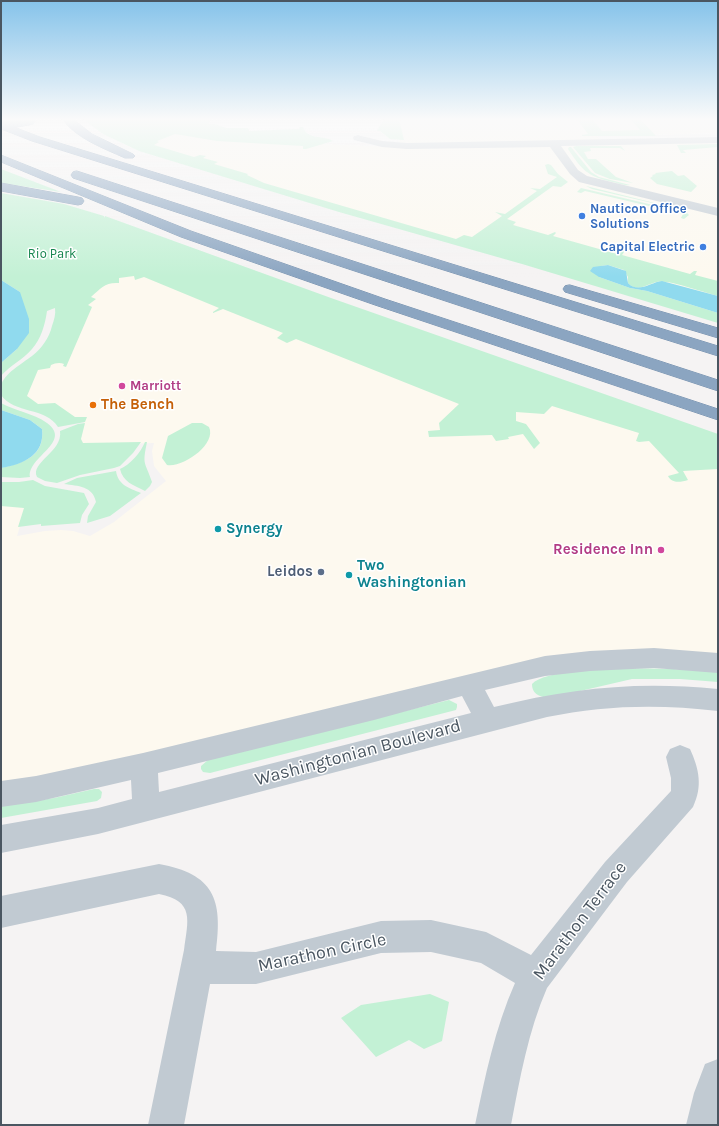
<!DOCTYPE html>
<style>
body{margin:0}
#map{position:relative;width:719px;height:1126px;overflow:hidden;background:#f5f3f3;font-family:Karla,sans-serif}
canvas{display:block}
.frame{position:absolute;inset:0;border:2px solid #4a5661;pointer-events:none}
</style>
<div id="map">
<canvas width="719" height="1126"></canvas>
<div class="frame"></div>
</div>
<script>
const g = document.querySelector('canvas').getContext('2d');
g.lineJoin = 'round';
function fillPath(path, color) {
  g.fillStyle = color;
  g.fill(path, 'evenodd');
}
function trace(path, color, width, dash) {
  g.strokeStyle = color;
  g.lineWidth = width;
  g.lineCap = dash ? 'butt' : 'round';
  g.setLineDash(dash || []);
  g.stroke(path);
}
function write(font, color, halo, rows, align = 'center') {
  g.font = font + ' Karla,sans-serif';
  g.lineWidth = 3;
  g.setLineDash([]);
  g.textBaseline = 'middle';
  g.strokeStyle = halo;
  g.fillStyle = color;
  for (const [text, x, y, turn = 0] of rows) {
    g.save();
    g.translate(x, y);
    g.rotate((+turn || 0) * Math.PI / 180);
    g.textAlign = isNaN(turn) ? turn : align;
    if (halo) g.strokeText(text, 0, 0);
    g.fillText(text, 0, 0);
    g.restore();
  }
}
const commercial = new Path2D(`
 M394 119H718V133L597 136 603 143 718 140V322L122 142 161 128 320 144 401 147Z
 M143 272 552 401 718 456V660L579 659 1 789V504H27L17 536 45 531 61 530 73 531 90 536 114 522 166 481 154 466 152 451 154 443 85 445 80 443 85 418H74L37 405 25 396 37 370 82 298 108 277Z`);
const green = new Path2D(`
 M83 119H211L209 124H215L226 128H248L249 131 299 129 300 127H303C307 140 324 135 333 141L306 149H303V146L217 141 175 134 157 141 159 142 154 145 194 157 200 155 206 156 203 158 218 162 214 164 248 174 247 175 264 183 456 239 464 235 472 237 502 216 495 212 505 214 537 191 530 188 540 189 557 177 548 174 545 165 548 164 551 165 558 174 568 182 561 187 553 186 507 219 516 222 513 225 548 235 555 232 556 233 553 236 617 254 623 251 624 252 622 255 690 274 694 271H697L695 275 718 281V296C705 293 667 279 657 282 647 284 637 293 628 283V277L624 270 608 265 601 266 599 277 630 288 647 291 718 313V323L522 264 339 212 139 151 103 134Z
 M384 119H399L404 140 390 139 380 131H377Z
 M577 119H592L602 131 640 130 630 119 641 120 656 136H582V135L588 134Z
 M718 144V147L683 150 686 153H681L677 145Z
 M576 146H621L625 151 620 148H590L591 151 584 152 588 159H596L616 177 633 183 610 179 595 173 573 147Z
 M569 147H571L591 172 599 177 630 185C624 186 618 183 612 182 587 176 582 170 568 149Z
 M1 169 61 192 1 183Z
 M672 171 678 176 684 175 697 186 691 192 657 184 650 178 653 176 652 175 656 174 655 173Z
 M586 186 691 212 592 189Z
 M581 188 687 213 689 215 684 219 681 218 683 214 585 191 581 193 577 192Z
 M1 193 64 204 104 216V218L105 216 331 298 718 434V469L683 471 688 480C681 482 672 484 668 476L679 473 649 441 639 442 636 441 639 433 552 406 544 414 516 412V421L526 424 540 443 534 449 523 434 508 437 509 439 496 441 492 435 429 437 428 431 440 430 439 423 459 404 296 339 287 343 277 338 283 333 223 309 213 313V312L219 308 144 277 135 280 134 276 119 278V283C105 282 101 288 91 297L96 299 88 305 92 307 66 367 63 366 64 364C60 362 55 363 51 365L50 368 38 370 27 396 38 404 55 403 75 417H87L85 422 58 427C46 407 14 414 1 395 1 392 0 388 1 386 3 374 23 363 32 356 42 348 49 338 52 326 54 320 56 314 55 308L47 311C45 325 41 339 32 349 23 360 10 365 1 376V363L17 349 20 292 1 280Z
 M1 403C15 411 33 413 47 423 73 442 27 457 30 477L20 478 1 477V468C24 463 45 456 42 429L30 420 1 410Z
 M85 423 81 439 83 443 141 442 133 453 120 466 114 468 80 475 57 483 45 481 37 477C30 462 63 452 60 431L78 424Z
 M192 423H202L209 427C217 444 183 468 167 465L162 458 168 436Z
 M145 442H147C142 466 145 461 152 482L150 486 145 491C133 485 123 482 120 469 130 465 141 452 145 442Z
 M116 471C118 485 129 488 141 493L110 516 87 523 88 516 96 502C93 486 78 486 64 484L77 478Z
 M33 480 45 486 84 493 89 504 82 515 80 523 41 526V524L18 527 24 508 1 506V482H19Z
 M620 668 673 669 718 672V682L680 679H632L550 698C541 697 532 695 532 684 545 670 600 670 620 668Z
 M449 700 457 704V707L456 710 210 773 203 772 201 769V766L208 760Z
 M94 789H99L102 792 101 798 97 801 1 818V806L54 798Z
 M430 994 449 1002 442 1041 424 1049 409 1040 376 1057 341 1018 361 1005Z`);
const water = new Path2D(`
 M608 265 626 271 628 283C638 294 651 282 662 281L718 296V313L647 291 630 288 599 277 590 271 593 267Z
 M1 280 20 292 29 319V333L17 349 1 363Z
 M1 410 30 420 42 429C45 455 24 464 1 468Z`);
const minor = new Path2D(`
 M358 135 382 141 407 143 718 137V143L561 146 578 170 587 176 718 208V216L579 182 570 174 550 147 407 149 382 147 354 140 353 138 354 136Z
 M680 745 690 749C699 769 703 786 693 807L627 882 547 988C528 1032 520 1078 511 1125H475C485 1077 495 1028 515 983L481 963 431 952 381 953 256 984H210L184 1125H148L184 950C188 920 195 901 159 894L1 928V896L159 864C214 874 223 899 216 951L256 952 381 921 431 920 486 932 531 955 605 862 671 791V778L666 757 670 749Z
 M718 1059V1125H686L694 1093 705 1064Z`);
const tertiary = new Path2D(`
 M654 648 718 653V673L654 668 590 671 545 676 485 690 494 707C573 688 636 681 718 689V711C660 704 604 705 547 717L98 834 1 853V825L98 808 132 799 131 780 36 802 1 807V781L36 776 143 753 545 656 590 651ZM462 696 471 713 159 792 158 773 374 720Z`);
const motorway = new Path2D(`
 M62 119H73L92 134 133 154 135 156 133 158H125C103 148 77 139 62 119Z
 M1 122 40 137 718 346V356L32 141 1 129Z
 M1 155 191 231 385 299 718 409V420L375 305 181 237 1 162Z
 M77 171 718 380V391L73 178 71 175 73 172Z
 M1 183 78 197 82 198 84 201 82 204 78 205 1 191Z
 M570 285 718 328V338L565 292 563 289 565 286Z`);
const motorwayBridge = new Path2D(`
 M1 124 30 119`);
const markers = [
 [582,216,4,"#3f7fe0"],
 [703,247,4,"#3f7fe0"],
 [122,386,4,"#d1479c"],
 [93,405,4,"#e8710a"],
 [218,529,4,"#0f9aa8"],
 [661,550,4,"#d1479c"],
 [321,572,4,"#5c6f8a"],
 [349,575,4,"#0f9aa8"]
];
const farShopnames = [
 ["Nauticon Office",590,209],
 ["Solutions",590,224],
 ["Capital Electric",695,247,"right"]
];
const farParknames = [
 ["Rio Park",52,254]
];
const farHotelnames = [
 ["Marriott",130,386]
];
const foodNames = [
 ["The Bench",101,405]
];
const cultureNames = [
 ["Synergy",226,529],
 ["Two",357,566],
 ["Washingtonian",357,583]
];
const hotelNames = [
 ["Residence Inn",653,550]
];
const serviceNames = [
 ["Leidos",313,572]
];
const nearStreetnames = [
 ["Washingtonian Boulevard",358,753,-15],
 ["Marathon Terrace",580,921,-53],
 ["Marathon Circle",322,953,-12]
];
fillPath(commercial, '#fdf9ef');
fillPath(green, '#c3f1d5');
fillPath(water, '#90daee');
trace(motorway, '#7690ad', 1);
fillPath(minor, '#c1cad2');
fillPath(tertiary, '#c1cad2');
fillPath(motorway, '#8ba5c1');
trace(motorwayBridge, '#7690ad', 12, []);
trace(motorwayBridge, '#8ba5c1', 12);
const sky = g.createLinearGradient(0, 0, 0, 277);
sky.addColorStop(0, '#85c3ea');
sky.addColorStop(0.43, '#fafafa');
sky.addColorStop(1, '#fafafa00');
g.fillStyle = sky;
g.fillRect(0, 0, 719, 277);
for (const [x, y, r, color] of markers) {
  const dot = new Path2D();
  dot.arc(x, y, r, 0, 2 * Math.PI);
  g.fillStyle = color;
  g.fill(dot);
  trace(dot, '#fff', 1.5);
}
write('bold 13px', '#366cbe', '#fff', farShopnames, 'left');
write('13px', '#17864f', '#fff', farParknames);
write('bold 13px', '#b23c85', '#fff', farHotelnames, 'left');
write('bold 15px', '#c56008', '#fff', foodNames, 'left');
write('bold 15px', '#0d838f', '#fff', cultureNames, 'left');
write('bold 15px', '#b23c85', '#fff', hotelNames, 'right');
write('bold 15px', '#4e5e75', '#fff', serviceNames, 'right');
write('18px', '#4a5661', '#fff', nearStreetnames);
</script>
